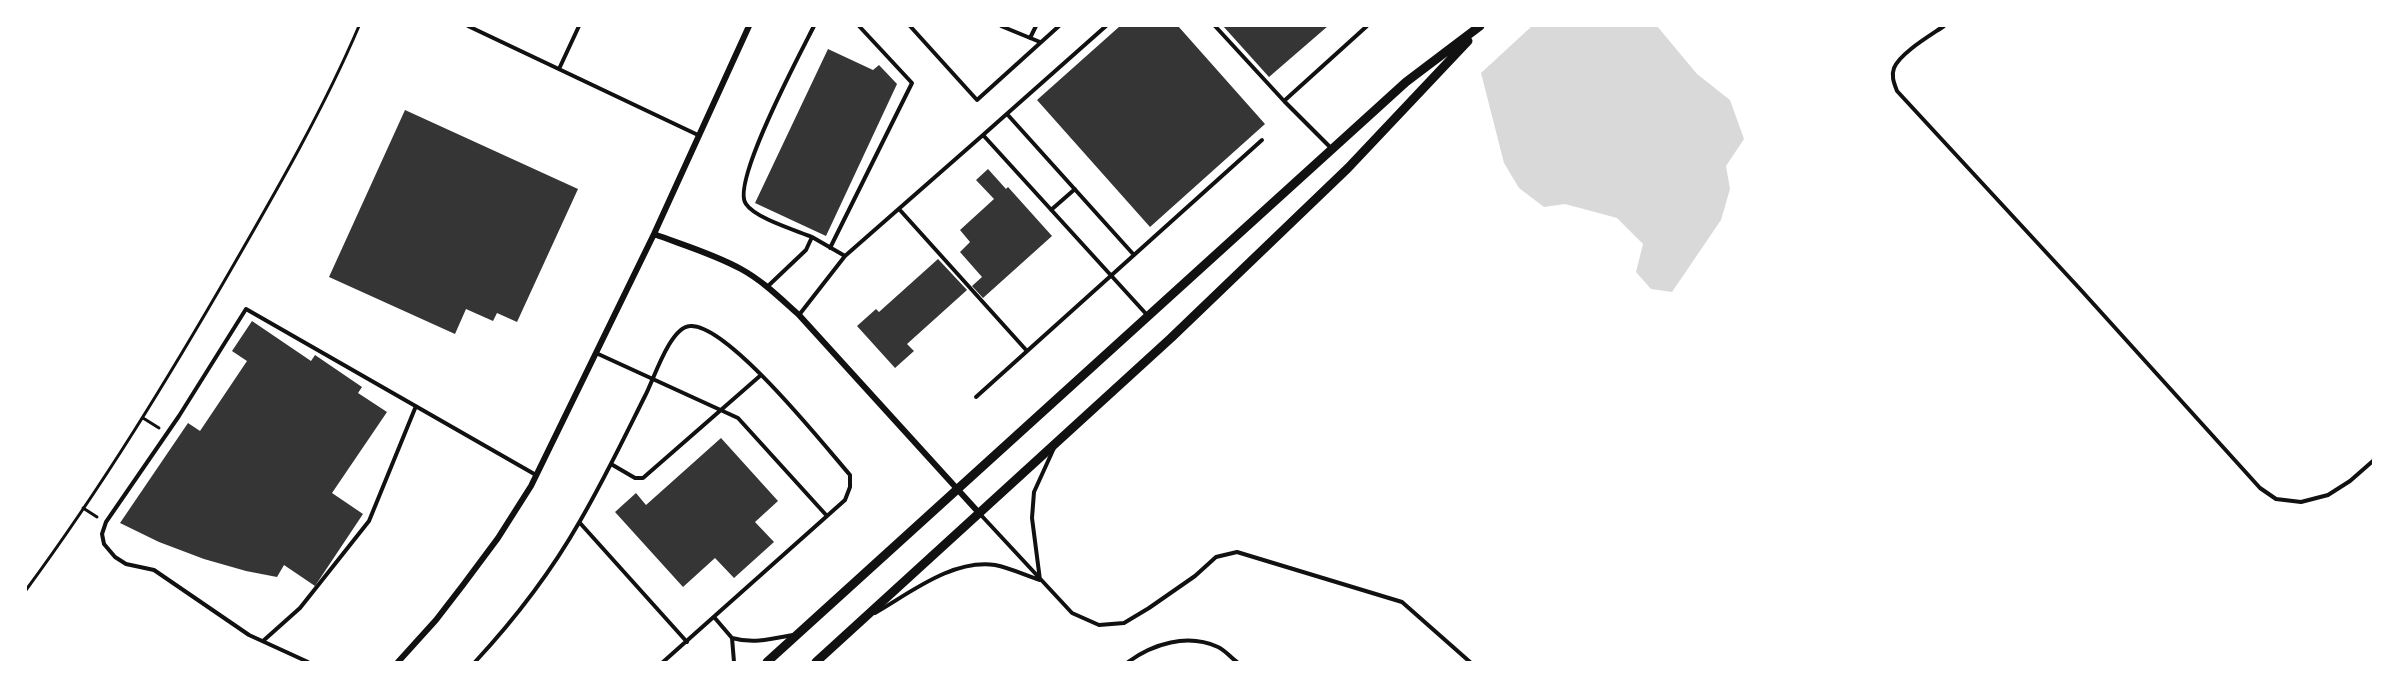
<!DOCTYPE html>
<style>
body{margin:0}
#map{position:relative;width:2399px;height:688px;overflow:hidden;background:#fff;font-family:"Titillium Web",sans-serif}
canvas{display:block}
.frame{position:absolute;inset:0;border:27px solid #fff;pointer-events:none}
</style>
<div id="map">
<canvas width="2399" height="688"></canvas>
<div class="frame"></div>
</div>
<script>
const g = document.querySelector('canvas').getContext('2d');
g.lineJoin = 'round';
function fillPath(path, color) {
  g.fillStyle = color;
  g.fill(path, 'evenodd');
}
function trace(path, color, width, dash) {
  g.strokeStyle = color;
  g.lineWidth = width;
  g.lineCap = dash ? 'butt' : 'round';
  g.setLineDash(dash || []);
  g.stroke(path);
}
const water = new Path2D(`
 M1532 26H1657L1697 74 1730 100 1744 139 1726 166 1730 189 1721 220 1672 292 1651 289 1636 272 1643 244 1617 218 1565 204 1544 207 1519 188 1504 163 1481 73Z`);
const building = new Path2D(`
 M1120 26H1178L1265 124 1150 227 1037 100Z
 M1223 26H1328L1269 77Z
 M828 49 873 70 879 65 897 84 826 236 755 203Z
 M405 110 578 189 517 322 497 313 493 321 466 309 455 334 329 277Z
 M988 169 1006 189 1008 187 1052 236 983 298 972 286 982 277 960 252 970 242 960 230 994 199 976 180Z
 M938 259 967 290 907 344 914 351 895 368 857 326 876 309 879 312Z
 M252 321 311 361 315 355 362 387 358 393 387 412 332 493 363 514 315 586 284 565 277 577 246 571 204 559 159 542 120 523 188 423 200 431 247 361 232 351Z
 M721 438 778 501 755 522 774 542 734 578 715 558 683 587 615 512 636 493 646 505Z`);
const path = new Path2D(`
 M143 418 159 428
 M83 508 97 517
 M26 590C102 487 169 377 233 266 278 188 324 108 359 26`);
const service = new Path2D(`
 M468 26 698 135
 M910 26 977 100 1059 26
 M1001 26 1040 42
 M1106 26 983 135 1148 316
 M1215 26 1284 101 1332 149
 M1944 26C1931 35 1900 53 1894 68 1891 76 1894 83 1897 91L2080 289 2260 488 2276 499 2301 502 2328 495 2350 481 2374 460
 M1030 38 1036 26
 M559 69 579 26
 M1284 101 1367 26
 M1007 114 1134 255 1262 140
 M899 209 1027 351
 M1051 210 1075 189
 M812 237C795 230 755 218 746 204 730 184 801 52 814 26
 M830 248 912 83 859 26
 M767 287 806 250 812 237 845 256
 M799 315 845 256 983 135
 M596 353 738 418 827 516
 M976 397 1134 255
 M611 464 635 478H643L761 375
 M980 514 1072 613 1099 625 1124 623 1149 608 1195 576 1216 557 1237 552 1402 602 1470 662
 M580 523 687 642
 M875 613C910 593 952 559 995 565 1010 568 1025 575 1040 580L1032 518 1034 492 1054 448
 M714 617 732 638
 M263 641 300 608 369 521 416 406
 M308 662 249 635 154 570 126 564 115 557 104 544 102 534 106 522 179 416 246 309 536 475
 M475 662C514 620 551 572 580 521 604 480 624 438 645 396 654 379 670 327 690 326 727 323 824 445 850 475V487L845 500 663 662
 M734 662 732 638C753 644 772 639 793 635
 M1128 662C1153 644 1187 633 1218 647 1225 650 1231 658 1237 662`);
const minor = new Path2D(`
 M654 234C683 245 714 254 741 269 763 281 781 299 799 315L980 514
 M398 662 436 620 463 585 498 538 531 486 654 234 749 26`);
const tertiary = new Path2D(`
 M767 662 1406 82 1480 26
 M816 662 1171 338 1348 168 1468 41`);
fillPath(water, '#d9d9d9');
fillPath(building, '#353535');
trace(path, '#111', 3);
trace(service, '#111', 4);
trace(minor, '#111', 6);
trace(tertiary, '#111', 9);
</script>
